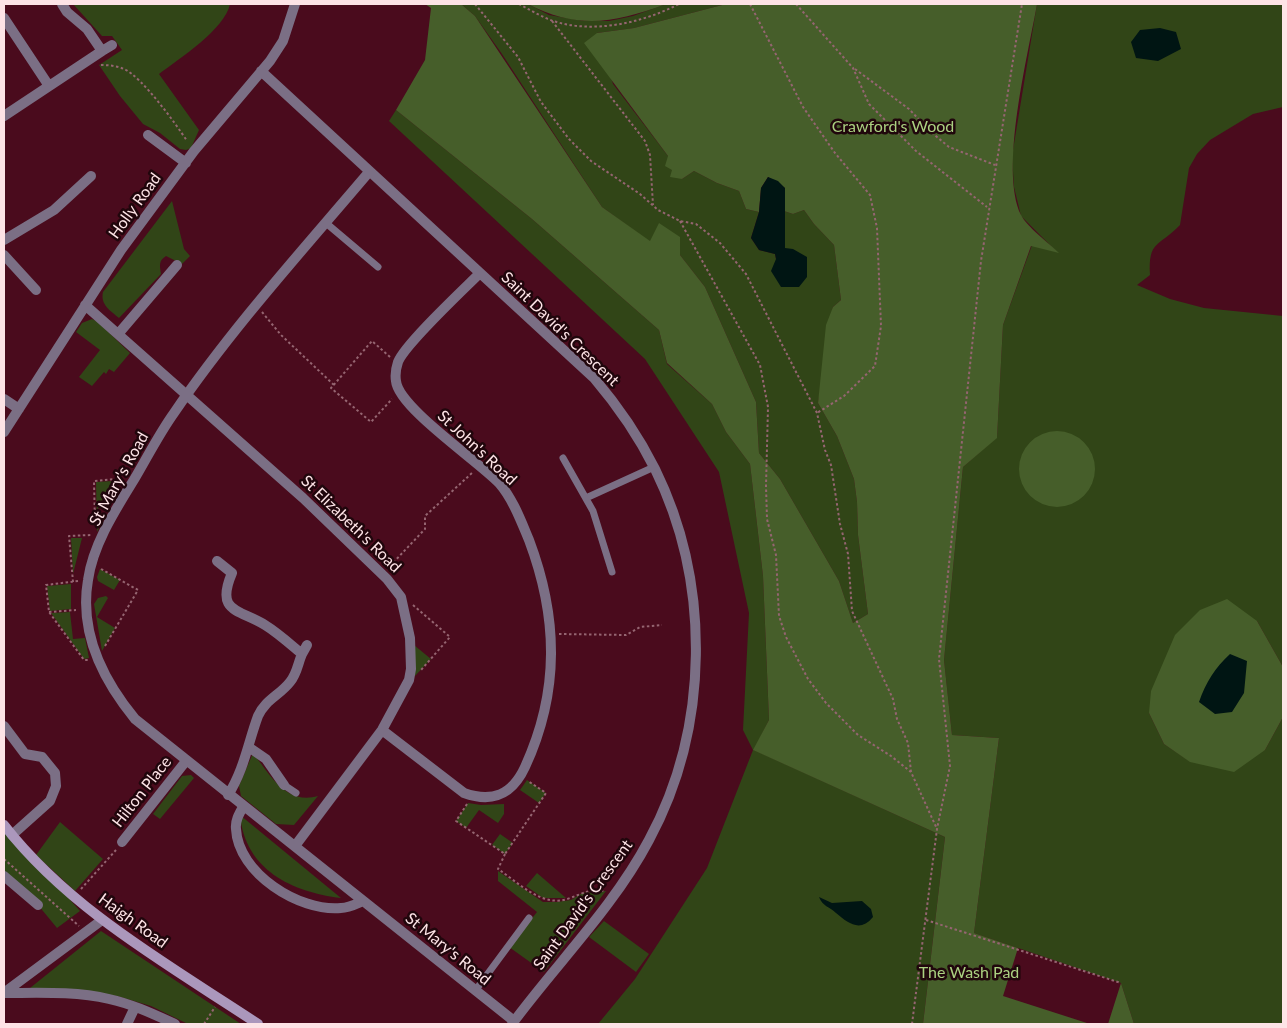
<!DOCTYPE html>
<style>
body{margin:0}
#map{position:relative;width:1287px;height:1028px;overflow:hidden;background:#4a0b1d;font-family:Lato,sans-serif}
canvas{display:block}
.frame{position:absolute;inset:0;border:5px solid #fde3e6;pointer-events:none}
</style>
<div id="map">
<canvas width="1287" height="1028"></canvas>
<div class="frame"></div>
</div>
<script>
const g = document.querySelector('canvas').getContext('2d');
g.lineJoin = 'round';
function fillPath(path, color) {
  g.fillStyle = color;
  g.fill(path, 'evenodd');
}
function trace(path, color, width, dash) {
  g.strokeStyle = color;
  g.lineWidth = width;
  g.lineCap = dash ? 'butt' : 'round';
  g.setLineDash(dash || []);
  g.stroke(path);
}
function write(font, color, halo, rows, align = 'center') {
  g.font = font + ' Lato,sans-serif';
  g.lineWidth = 5;
  g.setLineDash([]);
  g.textBaseline = 'middle';
  g.strokeStyle = halo;
  g.fillStyle = color;
  for (const [text, x, y, turn = 0] of rows) {
    g.save();
    g.translate(x, y);
    g.rotate((+turn || 0) * Math.PI / 180);
    g.textAlign = isNaN(turn) ? turn : align;
    if (halo) g.strokeText(text, 0, 0);
    g.fillText(text, 0, 0);
    g.restore();
  }
}
const green = new Path2D(`
 M73 4H230C225 29 180 58 159 74L199 130 191 148 186 150 180 149 160 133 143 124 120 96 99 65 122 50 112 36H102Z
 M461 4H528L549 15 584 21H609L633 16 666 4H726L634 28 597 33 613 84 668 156 673 170 682 179 694 171 717 183 739 191 746 209 759 212 751 238 759 250 775 254 776 259 784 248V211L793 214 804 210 814 224 834 245 841 300 833 307 818 403 837 436 854 479 857 502 858 535 868 614 853 623 839 581 780 479 759 453 756 402 705 287 680 255 650 242 602 207 502 54 475 16Z
 M1037 4H1283V107L1253 114 1210 140 1197 154 1189 168 1180 225C1159 247 1148 240 1150 275L1137 285 1170 299 1204 308 1283 316V667L1257 621 1149 713 1164 744 1191 762 1265 750 1283 717V1024H1134L1121 983 974 933 999 738 952 735 944 660 963 467 997 437 1003 325 1032 245 1057 252 1021 216 1014 187 1012 156Z
 M396 110 532 219 659 330 667 364 712 404 726 432 750 464 763 576 769 720 754 750 945 837 923 1024H598L635 979 707 868 753 750 743 730 749 613 719 472 645 359 389 121Z
 M172 201 184 249 190 256 182 264 166 256C158 261 160 266 161 274L119 318C111 311 100 305 103 292Z
 M92 319 98 322 130 353 114 372 109 369 106 374 104 372 92 386 79 377 100 350 76 332 82 323Z
 M112 481 97 511 105 516 97 532 96 482Z
 M71 538H82L73 574Z
 M100 569 120 580 114 590 98 581 97 577Z
 M71 584V609L50 611 47 586Z
 M106 596 108 598 97 617 115 628 102 651 94 604 98 598Z
 M70 612 73 639 85 638 89 658 84 659 51 613Z
 M414 645 431 659 415 676Z
 M253 753C271 776 286 805 318 796L294 825 276 824 241 796 239 786Z
 M191 775 194 778 160 819 153 814 182 776Z
 M527 780 546 793 539 803 520 790Z
 M468 803 481 805 504 804V814L498 823 479 810 466 828 456 821Z
 M240 815 341 898C292 892 245 870 240 815Z
 M60 822 103 859 75 891 36 855Z
 M4 825 80 911 57 928 38 905 4 876Z
 M500 834 513 843 505 854 492 845Z
 M498 871 543 902H557L571 900 582 893 606 891 544 972 509 947 537 912 498 881Z
 M537 873 566 898H543L526 886Z
 M604 921 649 954 636 972 589 937Z
 M101 931 241 1024H188L151 1006 117 996 30 988Z`);
const forest = new Path2D(`
 M425 4H461L475 16 602 207 650 241 659 223 680 237V255L705 287 756 402 759 453 780 479 839 581 853 623 868 614 858 535 857 502 854 479 837 436 818 403 826 325 833 307 841 300 834 245 814 224 804 210 793 214 784 211 785 188 768 177 761 188 759 212 746 209 739 191 717 183 694 171 682 179 670 177 672 170 665 166 668 156 584 43 597 33 634 28 726 4H1037C1028 56 999 169 1021 215 1027 227 1049 243 1059 253L1031 246 1003 325 997 438 963 467 944 660 952 735 999 738 974 933 1018 948 1003 996 1090 1024H923L945 837 753 750 769 720 763 576 750 464 726 432 712 404 667 363 659 330 532 219 396 110 425 60 431 8Z
 M528 4H666C615 23 578 30 528 4Z
 M1019 469a38 38 0 1 1 76 0a38 38 0 1 1-76 0Z
 M1227 599 1257 621 1283 667V717L1265 750 1234 772 1190 762 1164 744 1149 713 1151 691 1175 635 1200 610Z
 M1121 983 1134 1024H1108Z`);
const water = new Path2D(`
 M1160 28 1176 32 1181 49 1158 61 1136 58 1131 42 1140 30Z
 M768 177 778 181 785 188V248L793 249 807 257V277L799 287H781L771 271 776 259 775 254 759 250 751 238 759 212 761 188Z
 M1230 654 1247 661 1244 693 1232 712 1215 714 1199 702C1206 682 1215 668 1230 654Z
 M819 897 832 903 862 901 871 909 873 917C860 933 848 923 836 913 829 906 823 907 819 897Z`);
const path = new Path2D(`
 M475 4 518 57 541 102 569 139 591 161 640 194 658 210 680 221 696 224 720 243 746 274 817 413 825 450 831 465 840 524 848 554 852 611 893 699 897 719 908 743 911 772 937 829
 M519 4C530 10 542 17 553 21 594 34 642 23 679 4
 M750 4 803 107 835 153 870 195 877 228 881 326 875 366 844 396 817 413
 M796 4 853 68 869 104 916 151 987 207
 M552 21 645 141 650 155 653 205
 M101 65C109 65 117 66 124 69 142 77 176 124 187 141
 M855 69 909 109 931 132 949 147 995 165
 M680 221 760 365 768 407 766 486 767 519 776 555 779 616 786 637 808 679 826 703 858 735 891 756 911 772
 M262 312 281 335 334 385
 M390 357 372 341 331 388 371 422 392 399
 M95 525 94 481 114 479 120 481
 M390 566 425 529V516L472 473
 M101 569 138 590 105 646
 M78 581 46 585 49 612 84 660H88
 M73 582 69 536 91 535
 M413 605 450 637 421 670
 M49 612 76 610
 M559 634 626 635 640 627 662 625
 M467 804 456 821 505 854 546 793 528 781
 M505 854 498 869C519 883 543 909 570 898 587 892 585 890 604 891
 M4 859 79 926
 M81 889 116 850
 M926 920 1121 983
 M204 1024 215 1007
 M912 1024 937 829 950 766 939 659 981 261 1022 4`);
const lane = new Path2D(`
 M326 223 378 267
 M563 458 593 511 612 572
 M586 498 654 467
 M284 785 296 793
 M475 991 529 918`);
const street = new Path2D(`
 M4 18 49 86
 M102 51 112 45
 M261 71 594 378C617 405 639 437 655 469 711 583 710 727 649 840 613 908 557 963 512 1024
 M4 116 102 51 87 29 67 12 62 4
 M148 135 186 163
 M369 172C302 251 232 328 174 413 159 434 148 456 135 478 116 509 93 544 88 580 79 632 103 680 135 719L514 1021
 M4 240 54 210 91 176
 M4 255 36 290
 M85 305 303 498 387 579 401 597 410 638 411 669 409 680 382 730 295 846
 M119 333 177 265
 M4 399 19 409
 M4 432 121 250 194 151 270 61 283 41 295 4
 M217 561 232 573C215 613 239 609 265 625 278 633 290 644 302 654L307 645
 M4 726 25 754 42 757 55 773 56 786 50 801 12 835
 M382 730 464 793C492 803 512 795 525 767 560 691 558 617 529 540 521 521 513 499 499 483 478 461 398 407 396 381 395 375 396 368 398 362 405 344 463 290 480 273
 M250 748 266 759 284 785
 M228 795C244 770 248 743 258 716 265 700 280 695 290 682 297 674 298 663 302 654
 M243 807C239 814 235 821 236 829 238 873 299 912 341 908 349 908 356 904 363 901
 M122 842 186 761
 M4 876 38 905
 M5 992 102 920
 M4 993C38 993 75 991 109 999 132 1004 153 1014 175 1024
 M127 1024 135 1007`);
const secondary = new Path2D(`
 M4 825C70 910 169 965 258 1024`);
const parkNames = [
 ["Crawford's Wood",893,127],
 ["The Wash Pad",969,973]
];
const streetNames = [
 ["Holly Road",135,206,-54],
 ["Saint David's Crescent",560,329,44],
 ["St John's Road",477,448,43],
 ["St Mary's Road",119,479,-61],
 ["St Elizabeth's Road",351,524,44],
 ["Hilton Place",142,792,-52],
 ["Saint David's Crescent",583,905,-54],
 ["Haigh Road",133,921,36],
 ["St Mary's Road",448,949,39]
];
fillPath(green, '#314517');
fillPath(forest, '#465e2a');
fillPath(water, '#001513');
trace(path, '#956571', 2, [2.5, 2.5]);
trace(lane, '#7b6f85', 7);
trace(street, '#7b6f85', 10);
trace(secondary, '#ab97bc', 10);
write('16px', '#abd181', '#20060c', parkNames);
write('16px', '#fde3e6', '#20060c', streetNames);
</script>
